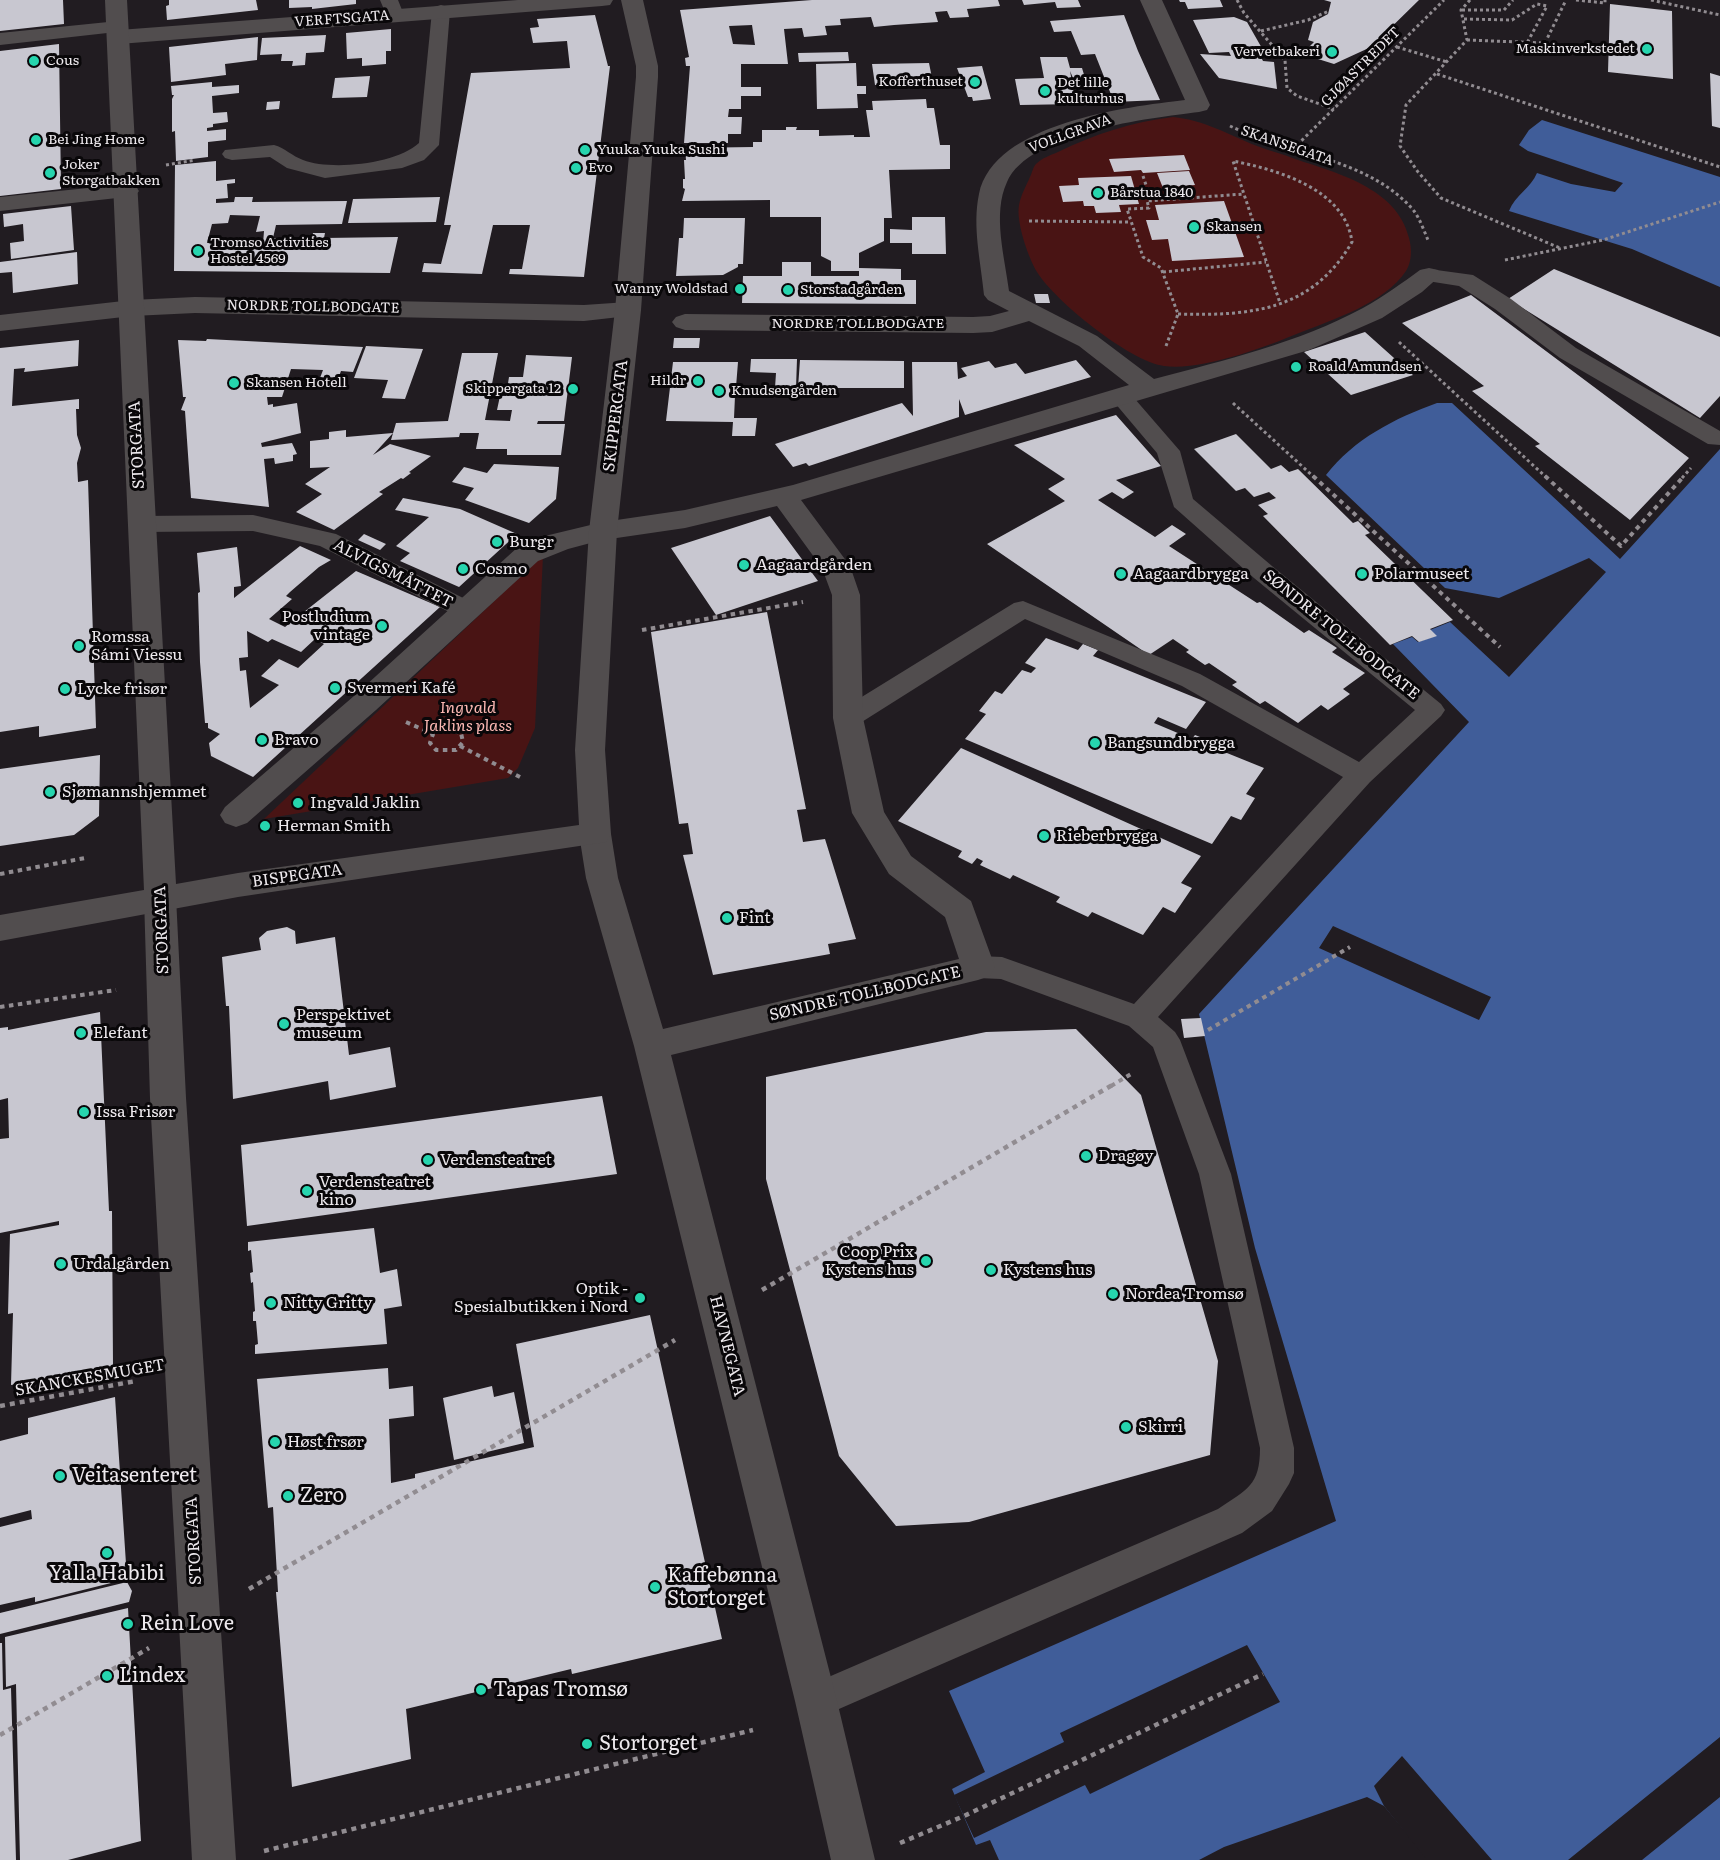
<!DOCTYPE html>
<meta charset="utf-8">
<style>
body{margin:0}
canvas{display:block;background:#211c21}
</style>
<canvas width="1720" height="1860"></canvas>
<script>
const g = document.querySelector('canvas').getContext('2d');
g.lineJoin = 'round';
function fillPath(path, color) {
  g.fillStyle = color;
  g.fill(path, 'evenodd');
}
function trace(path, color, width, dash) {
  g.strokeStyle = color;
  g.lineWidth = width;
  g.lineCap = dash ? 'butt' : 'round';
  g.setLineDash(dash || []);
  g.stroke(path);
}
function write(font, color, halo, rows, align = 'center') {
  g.font = font + ' Literata,serif';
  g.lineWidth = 6;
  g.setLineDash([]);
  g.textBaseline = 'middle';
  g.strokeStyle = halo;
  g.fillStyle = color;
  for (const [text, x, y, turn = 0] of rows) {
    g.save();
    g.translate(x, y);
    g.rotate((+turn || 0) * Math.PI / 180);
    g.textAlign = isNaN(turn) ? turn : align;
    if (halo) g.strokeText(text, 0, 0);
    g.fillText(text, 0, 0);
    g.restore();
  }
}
const green = new Path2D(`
 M1173 117C1204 120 1229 135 1257 146 1270 151 1283 154 1295 159 1337 173 1397 188 1409 238 1412 249 1412 261 1406 271 1385 303 1332 320 1299 333 1263 348 1201 371 1164 366 1129 361 1055 301 1037 272 1028 257 1016 222 1019 205 1021 195 1026 186 1030 177 1032 173 1033 167 1036 164 1042 158 1051 155 1058 152 1095 134 1132 122 1173 117Z
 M543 555 535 728 518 768 508 778 264 819Z`);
const water = new Path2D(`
 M1542 120 1720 177V287L1632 249 1509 211C1515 195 1531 188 1537 173L1571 184 1615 192 1623 183 1528 151 1519 145 1529 130Z
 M1437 403H1452L1620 559 1720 449V1860H1429L1384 1806 1367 1797 1224 1847 1199 1860H999L990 1840 976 1845 952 1789 985 1772 949 1691 1336 1521 1255 1248 1199 1014 1469 722 1393 644 1412 637 1418 642 1435 636 1430 630 1450 622 1509 677 1606 572 1589 558 1499 598 1445 588 1326 475C1354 439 1395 418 1437 403Z`);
const pier = new Path2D(`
 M1333 926 1491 997 1479 1020 1319 948Z
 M1247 1645 1280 1702 1090 1794 1085 1785 974 1838 954 1795 1064 1742 1060 1733Z
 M1720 1737V1797L1642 1860H1568Z
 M1402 1756 1492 1860H1427L1384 1806 1374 1786Z`);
const building = new Path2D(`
 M0 0H63L64 24 0 31Z
 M169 0H256L258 10 167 20 166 6 169 5Z
 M289 0H356V4L312 9V7L289 8Z
 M812 0H998L1000 6 967 9 969 17 950 18 947 11 935 12 938 22 894 25 874 27 871 17 840 19 841 25 825 26 827 35 804 37 802 28 784 29 788 64H741V87H761V96H741V109H729L728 117H742L741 134H728V143H684L690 66H686L685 58 689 57 680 10ZM752 25 755 45 733 44 729 26Z
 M1022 0H1078L1081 7 1057 8 1055 2 1024 5Z
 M1179 0H1220L1223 7 1188 9 1185 2H1180Z
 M1324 0H1419L1371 47 1334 64 1302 54 1314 42 1308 40 1313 22 1328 14 1331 2Z
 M1610 4 1672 11 1673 79 1608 72Z
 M595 15 608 66H610L584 277 509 274 510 269H522L530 225H493L482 274 422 272 424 263 441 264 451 225H444L471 73 570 68 567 41 533 43 530 28 539 27 537 19Z
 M1124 15 1138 51 1160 100 1114 102 1095 54 1081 55 1071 31 1054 32 1050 21Z
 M1234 17 1247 22 1263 50 1258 51 1263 61 1274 62 1277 89 1219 78 1200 54 1231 56 1229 52 1209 53 1193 20Z
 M391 29V51H386V64L362 66V58L347 59 346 33Z
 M326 35 324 52 306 53 305 65 292 66 293 61H281L282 54 260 55 262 38Z
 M258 37 257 60 225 64 226 75 171 82 169 47Z
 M59 44 61 189 0 196V51Z
 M848 52 849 61 799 62 798 53Z
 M1040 57H1067L1070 68H1082L1085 78H1073L1070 71 1076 104 1020 105 1015 79 1044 78Z
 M856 63 857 86H866V94H857L858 108 817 109 816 64Z
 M929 63 933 83 875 85 872 64Z
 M982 66 991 99 973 101 972 97H968L957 68Z
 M1710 73 1720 76V128L1712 126Z
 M370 76 367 97 332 98 335 78Z
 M212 82V87L239 85V93L212 96 213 113 227 112 228 122 213 124V127L207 128V131L226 129V140L208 142V157L176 161 175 131 172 132V99L174 95H172L171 86Z
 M926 99 927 108H934L940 145H950V169L889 170 892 218H884V241L859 253V268L901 269V280H916V304L742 303 743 276H782V262H811V276H859V271H831V261L821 256V217H770V200L682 201 685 189 683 188V179H685L684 160H686L685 148 753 147V142H762V130H786V127H797L796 130H819V136L854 135V137H870L866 110H873L872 101Z
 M280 101 279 109 266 110 267 102Z
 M1184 155 1190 170 1143 173 1141 170 1114 172 1109 159Z
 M216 161V181L235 179V183L227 184 228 198 216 199V203L234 202 235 197H253L252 202 347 201 342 224 276 225 273 238H312L313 233H325L324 238 398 237 390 273 174 271 175 165ZM230 215 260 216 256 232 264 231 263 244H256L257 240H238L237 244 207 243 212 224 228 223Z
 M1189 171 1195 185 1163 188 1157 173Z
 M1131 176 1139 204 1119 205 1121 212 1096 213 1094 206H1084L1083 201 1063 202 1059 186 1079 185 1078 178Z
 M440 197 436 222 348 223 353 199Z
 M1224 201 1244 257 1172 261 1168 239 1152 240 1146 220H1159L1155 205Z
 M71 206 74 250 11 259 10 243 24 241 23 224 4 227 3 214Z
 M912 217H945L946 254H912V243H890V229L912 230Z
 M684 218H745L743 264H738V267L723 275 676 276 679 238H683Z
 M77 252 78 284 13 293 12 272 0 273V262Z
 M1554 269 1720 337V396L1700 418 1508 299Z
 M1034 294H1048L1050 303H1036Z
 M1471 295 1689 458 1630 520 1535 446 1540 444 1472 391 1484 386 1402 323Z
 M1365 332 1413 375 1351 395 1304 352Z
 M674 338H700L699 348H673Z
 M207 339 363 347 353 372 341 371 338 379 320 378 323 370 291 369 282 397H267L268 405 273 404V407L297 403 301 433 261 443 262 447 292 443 297 454 293 455V461L275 464 274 458 264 459 269 507 191 498 185 411 181 410 186 397H183L178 340 206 341Z
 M79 340 78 366 24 372 25 368 14 369 12 406 79 399V409H76L77 435 81 448 77 463 78 482 88 480 96 728 39 737V726L0 732V348Z
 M366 346 423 349 405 399 382 398 388 380 354 378Z
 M462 353H498L485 420 510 421 512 410H497L500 396H506L509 377H523L526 355 572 357 564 421H538L537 424H565L561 455H507V449H476L479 433H460L459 437 391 440 396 423 448 421Z
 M751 359H797L796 388H775L776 373 750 372Z
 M800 360 904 361V388H798Z
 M1076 360 1091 377 965 415 959 399V417L809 466 806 463 793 467 775 444 902 403 913 416 912 362H957L958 379 967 376 961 368 989 361 995 368 1016 363 1025 374Z
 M673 362H738L736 387H768V396H735L734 418H757L755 436H732L733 422 666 421Z
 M1116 415 1161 466 1116 480 1134 492 1123 499 1112 492 1098 500 1155 537 1172 525 1186 534 1169 546 1257 603 1260 602 1304 633 1309 630 1337 648 1332 652 1365 673 1343 689 1350 694 1328 710 1321 705 1298 723 1265 701 1260 704 1232 685 1237 682 1209 663 1205 665 1186 652 1189 650 1173 639 1149 655 987 544 1065 501 1048 489 1065 479 1014 445Z
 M346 430V437L393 433 373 455 390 444 431 456 409 472 411 473 403 479 401 478 379 492 383 494 334 530 296 512 322 494 305 484 330 467 310 468V441L329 439V432Z
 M1236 434 1271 469 1281 465 1289 472 1298 469 1353 523 1358 521 1370 533 1365 535 1453 620 1430 629 1437 636 1419 642 1412 636 1390 645 1263 516 1268 514 1258 505 1276 498 1269 492 1254 497 1245 488 1236 491 1194 449Z
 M494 464 559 467 556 499 529 523 465 500 474 488 452 482 464 467 487 473Z
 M403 498 460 509 517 534 459 587 400 561 410 553 396 546 429 517 395 510Z
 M770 516 818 581 716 615 671 548Z
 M364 534 386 544 380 550 358 540Z
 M300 546 331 560 319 567 290 592 286 596 292 599 269 619 285 627 356 571 440 607 253 777 211 756 209 743 220 734 208 728V723H205L200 662 198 593 200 592 197 553 237 547 241 586 234 587V598ZM247 631 268 642 272 639 301 652 315 639 324 644 298 668 279 659 261 676 279 685 250 708 246 670 240 671 239 658 248 657Z
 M767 612 806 809 797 810 803 842 825 839 856 939 828 944 830 954 713 975 683 855 693 854 688 823 679 824 651 632Z
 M1046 638 1078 650 1083 644 1098 650 1093 656 1206 702 1186 729 1158 717 1154 723 1192 739 1195 735 1225 747 1222 751 1264 768 1246 794 1255 798 1241 820 1231 816 1212 844 965 739 986 714 979 711 995 691 1002 694 1022 670 1031 673 1036 668 1025 663Z
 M961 748 1201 856 1181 883 1192 888 1175 913 1163 907 1143 935 1092 912 1088 917 1056 902 1060 897 1013 875 1010 879 980 865 983 861 977 858 972 864 958 857 962 851 898 821Z
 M100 755 99 816 74 835 0 846V769Z
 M287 927 295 931 296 944 335 937 349 1055 390 1047 396 1087 330 1100 328 1081 233 1099 229 1006H226L222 957 261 950 259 938 267 931Z
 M100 1012 109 1211H112L113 1366 11 1385 13 1313 8 1314 10 1234 59 1225V1221L0 1233V1139L9 1138 8 1098 0 1100V1028L8 1027V1030Z
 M1201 1018 1205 1036 1184 1038 1181 1019Z
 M1076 1029 1141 1095 1218 1361 1210 1455 969 1522 896 1526 839 1456 766 1179V1077L986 1032Z
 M602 1096 617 1174 247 1226 241 1145Z
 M374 1228 380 1273 397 1269 402 1306 384 1309 387 1344 255 1354V1345L258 1344 256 1321H253V1312L255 1311 253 1282 251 1283 250 1273 253 1272 251 1250 248 1251V1242Z
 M650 1315 722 1639 572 1674 571 1669 406 1709 411 1759 292 1787 276 1592H278L273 1507 268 1508 257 1379 388 1368 389 1389 413 1386 414 1416 389 1419 391 1483 415 1478V1474L534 1447 516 1344Z
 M492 1386 494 1397 514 1392 524 1443 454 1460 443 1398Z
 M115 1397 127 1579 35 1602V1597L0 1605V1527L32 1519 31 1510 0 1518V1441L28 1434V1418Z
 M127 1582 132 1591 129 1602 0 1634V1613Z
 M128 1608 141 1841 68 1860H20L16 1684 6 1687 5 1637Z
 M0 1643H2L3 1690 11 1688 16 1860H0Z`);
const pathFar2 = new Path2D(`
 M1237 0 1244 13 1285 60 1287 88 1297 96 1334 109
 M1470 0 1461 10 1467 40 1406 105 1400 146 1418 172 1441 198 1560 248
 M1576 0 1605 3V0
 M1651 0 1720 15
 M1462 10H1504L1513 0
 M1464 19 1512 20 1537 4 1547 6 1527 43
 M1261 31 1308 20 1329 11
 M1467 40 1545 43 1566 0
 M1397 47 1447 62
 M1437 74 1720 167
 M1230 126C1289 154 1371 159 1414 211 1420 219 1424 231 1428 240
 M1293 149 1444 0
 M166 165 195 160
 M1143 176 1151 200
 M1029 221 1131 222
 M1505 260 1603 240 1720 202
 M1163 272 1266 262
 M1178 314C1251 316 1312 311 1352 242 1345 189 1278 170 1233 161L1280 303
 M1399 342 1547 478
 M1166 346 1178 314 1161 268 1143 257 1127 209 1149 208 1147 201 1244 194
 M1233 403 1315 478
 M1682 478 1691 468`);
const pathFar1 = new Path2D(`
 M1313 476 1500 647
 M1545 476 1621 546 1684 476
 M642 630 803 602
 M406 722 433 734
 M445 729 461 733 463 742 456 750H436L430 743 433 734Z
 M460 746 520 777
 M0 874 85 858
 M0 1007 116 990
 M1208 1030 1350 947
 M1111 1086 1131 1074`);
const path = new Path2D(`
 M762 1290 1114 1084
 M0 1406 136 1381
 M249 1589 675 1340
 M0 1735 149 1648
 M900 1843 964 1816 1263 1674
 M264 1851 753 1730`);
const service = new Path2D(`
 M380 0H398L404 15 402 19H388Z
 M441 5 448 7 450 11 439 145 424 160 402 168 325 178 287 168 270 157 232 160 225 158 222 154 225 150 274 145C285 148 292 156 303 160 331 171 397 164 419 143L432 11 434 7Z
 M118 21 125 23 127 27 125 31 0 45V33Z
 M1429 269 1473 275 1511 299 1576 348 1720 431V445L1708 444 1560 358 1495 309 1459 286 1421 280 1418 275 1421 270Z
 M1120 389 1128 391 1180 451 1193 499 1272 566 1441 704 1445 710 1441 716 1370 782 1158 1017 1175 1032 1180 1040 1231 1174 1294 1448V1473L1289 1484 1272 1511 1242 1533 816 1719 803 1714 798 1701 803 1688 1218 1509C1247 1489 1260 1486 1260 1448L1199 1174 1153 1047 1129 1026 1001 979 978 978 968 975 964 967 968 959 978 956 1002 957 1134 1004 1343 777 1182 686 1025 619 857 725 848 727 839 725 835 718 839 711 1014 603 1023 601 1200 674 1359 762 1415 710 1254 578 1174 507 1157 453 1109 396 1112 391Z
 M253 515 336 534 475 604 479 610 475 616 466 618 457 616 320 546 253 531 142 532 133 530 130 524 133 518 142 516Z`);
const pedestrian = new Path2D(`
 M603 522 613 525 617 531 613 537 568 549 538 561 376 710 247 823 236 827 225 823 220 815 225 807 354 696 518 547 549 535Z
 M160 885 172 888 176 897 186 1098 236 1860H192L150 1098 144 897 148 888Z`);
const minor = new Path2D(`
 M518 0H613L610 5 602 6 119 44 111 42 108 37 111 32 119 30Z
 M1140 0H1162L1210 105 1207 110 1199 112C1150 118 1029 132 1007 182 992 214 1005 258 1009 291L1097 336 1154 379C1225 360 1298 343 1363 308 1383 297 1402 283 1420 270L1429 268 1438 270 1441 275 1422 292 1382 318 1309 350 801 500 850 566 860 595 863 718 884 812 911 856 971 901 995 967 990 976 978 980 671 1055 837 1701 875 1860H831L795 1701 634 1046 586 878 579 834 584 826 595 822 606 826 611 834 618 878 663 1029 959 959 945 917 889 874 852 813 833 718 832 595 822 568 777 506 685 528 603 540 593 537 589 531 593 525 603 522 685 510 793 485 1129 385 1079 346 1029 321 992 332 973 333 685 330 676 327 672 322 676 317 685 314 973 317 990 316 1009 311 988 300 984 295C981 262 972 227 979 194 994 123 1126 107 1185 100Z
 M127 184 135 186 139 191 135 196 0 211V197Z
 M195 297 584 305 628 302 637 305 641 310 637 315 584 321 195 313 132 316 0 331V315L132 300Z`);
const tertiary = new Path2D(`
 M105 0H127L176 884 238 873 579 825 575 750 589 531 615 310 636 77V66L621 0H643L658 66V77L641 310 617 531 605 750 611 834 606 842 238 897 0 941V915L144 890Z`);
const markers = [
 [1647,49,6,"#26d5ae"],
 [1332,52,6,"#26d5ae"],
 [34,61,6,"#26d5ae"],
 [975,82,6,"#26d5ae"],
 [1045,91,6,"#26d5ae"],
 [36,140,6,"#26d5ae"],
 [585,150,6,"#26d5ae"],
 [576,168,6,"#26d5ae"],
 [50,173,6,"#26d5ae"],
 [1098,193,6,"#26d5ae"],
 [1194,227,6,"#26d5ae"],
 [198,251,6,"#26d5ae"],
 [740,289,6,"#26d5ae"],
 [788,290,6,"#26d5ae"],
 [1296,367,6,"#26d5ae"],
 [698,381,6,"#26d5ae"],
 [234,383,6,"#26d5ae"],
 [573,389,6,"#26d5ae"],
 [719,391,6,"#26d5ae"],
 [497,542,6,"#26d5ae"],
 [744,565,6,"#26d5ae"],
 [463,569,6,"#26d5ae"],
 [1121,574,6,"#26d5ae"],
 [1362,574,6,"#26d5ae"],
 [382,626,6,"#26d5ae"],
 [79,646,6,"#26d5ae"],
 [335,688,6,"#26d5ae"],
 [65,689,6,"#26d5ae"],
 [262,740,6,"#26d5ae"],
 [1095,743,6,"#26d5ae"],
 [50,792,6,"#26d5ae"],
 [298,803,6,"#26d5ae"],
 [265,826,6,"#26d5ae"],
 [1044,836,6,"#26d5ae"],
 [727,918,6,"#26d5ae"],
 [284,1024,6,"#26d5ae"],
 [81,1033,6,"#26d5ae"],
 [84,1112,6,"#26d5ae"],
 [1086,1156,6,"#26d5ae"],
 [428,1160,6,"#26d5ae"],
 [307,1191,6,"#26d5ae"],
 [926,1261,6,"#26d5ae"],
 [61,1264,6,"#26d5ae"],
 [991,1270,6,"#26d5ae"],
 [1113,1294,6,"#26d5ae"],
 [640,1298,6,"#26d5ae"],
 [271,1303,6,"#26d5ae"],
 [1126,1427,6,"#26d5ae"],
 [275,1442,6,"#26d5ae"],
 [60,1476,6,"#26d5ae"],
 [288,1496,6,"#26d5ae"],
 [107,1553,6,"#26d5ae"],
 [655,1587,6,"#26d5ae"],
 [128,1624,6,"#26d5ae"],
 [107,1676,6,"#26d5ae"],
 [481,1690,6,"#26d5ae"],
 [587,1744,6,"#26d5ae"]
];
const farStreetnames = [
 ["VERFTSGATA",342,19,-4],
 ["GJØASTREDET",1361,67,-45],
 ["VOLLGRAVA",1070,134,-20],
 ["SKANSEGATA",1287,146,19],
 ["NORDRE TOLLBODGATE",313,307,1],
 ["NORDRE TOLLBODGATE",858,324]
];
const farPoinames = [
 ["Maskinverkstedet",1635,49,"right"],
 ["Vervetbakeri",1320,52,"right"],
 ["Cous",46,61],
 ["Kofferthuset",963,82,"right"],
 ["Det lille",1057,83],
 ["kulturhus",1057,99],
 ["Bei Jing Home",48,140],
 ["Yuuka Yuuka Sushi",597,150],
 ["Joker",62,165],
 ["Storgatbakken",62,181],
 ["Evo",588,168],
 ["Bårstua 1840",1110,193],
 ["Skansen",1206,227],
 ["Tromso Activities",210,243],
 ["Hostel 4569",210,259],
 ["Wanny Woldstad",728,289,"right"],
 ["Storstadgården",800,290],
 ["Roald Amundsen",1308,367],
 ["Hildr",686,381,"right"],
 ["Skansen Hotell",246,383],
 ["Skippergata 12",561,389,"right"],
 ["Knudsengården",731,391]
];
const streetNames = [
 ["SKIPPERGATA",616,416,-83],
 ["STORGATA",137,445,-93],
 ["ALVIGSMÅTTET",393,574,27],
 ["SØNDRE TOLLBODGATE",1341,635,39],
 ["BISPEGATA",297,876,-8],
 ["STORGATA",162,930,-92],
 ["SØNDRE TOLLBODGATE",865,994,-13],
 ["HAVNEGATA",727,1346,76],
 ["SKANCKESMUGET",90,1378,-10],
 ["STORGATA",194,1541,-93]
];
const poiNames = [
 ["Burgr",509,542],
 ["Aagaardgården",756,565],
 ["Cosmo",475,569],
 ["Aagaardbrygga",1133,574],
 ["Polarmuseet",1374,574],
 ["Postludium",370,617,"right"],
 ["vintage",370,635,"right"],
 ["Romssa",91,637],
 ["Sámi Viessu",91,655],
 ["Svermeri Kafé",347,688],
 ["Lycke frisør",77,689],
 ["Bravo",274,740],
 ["Bangsundbrygga",1107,743],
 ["Sjømannshjemmet",62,792],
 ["Ingvald Jaklin",310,803],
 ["Herman Smith",277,826],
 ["Rieberbrygga",1056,836],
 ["Fint",739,918],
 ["Perspektivet",296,1015],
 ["museum",296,1033],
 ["Elefant",93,1033],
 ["Issa Frisør",96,1112],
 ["Dragøy",1098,1156],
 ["Verdensteatret",440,1160],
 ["Verdensteatret",319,1182],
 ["kino",319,1200],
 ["Coop Prix",914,1252,"right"],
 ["Kystens hus",914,1270,"right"],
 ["Urdalgården",73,1264],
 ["Kystens hus",1003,1270],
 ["Optik -",628,1289,"right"],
 ["Spesialbutikken i Nord",628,1307,"right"],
 ["Nordea Tromsø",1125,1294],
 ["Nitty Gritty",283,1303],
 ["Skirri",1138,1427],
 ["Høst frsør",287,1442]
];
const parkNames = [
 ["Ingvald",468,708],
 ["Jaklins plass",468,726]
];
const nearPoinames = [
 ["Veitasenteret",72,1476],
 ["Zero",300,1496],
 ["Yalla Habibi",107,1574,"center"],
 ["Kaffebønna",667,1576],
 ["Stortorget",667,1599],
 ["Rein Love",140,1624],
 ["Lindex",119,1676],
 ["Tapas Tromsø",493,1690],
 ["Stortorget",599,1744]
];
fillPath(green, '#491414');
fillPath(water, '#405d99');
fillPath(pier, '#211c21');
fillPath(building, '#c8c7d0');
trace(pathFar2, '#918c91', 3, [3, 3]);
trace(pathFar1, '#918c91', 4, [4.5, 4.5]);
trace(path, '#918c91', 4.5, [5, 5]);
fillPath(service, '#514d4e');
fillPath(pedestrian, '#514d4e');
fillPath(minor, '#514d4e');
fillPath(tertiary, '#514d4e');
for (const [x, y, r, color] of markers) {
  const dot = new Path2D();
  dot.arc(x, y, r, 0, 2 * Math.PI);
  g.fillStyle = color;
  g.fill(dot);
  trace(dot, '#090709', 2);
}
write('14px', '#ede9ed', '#090709', farStreetnames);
write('14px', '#ede9ed', '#090709', farPoinames, 'left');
write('16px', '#ede9ed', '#090709', streetNames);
write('16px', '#ede9ed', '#090709', poiNames, 'left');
write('italic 16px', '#fdb9b4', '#090709', parkNames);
write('20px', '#ede9ed', '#090709', nearPoinames, 'left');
</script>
